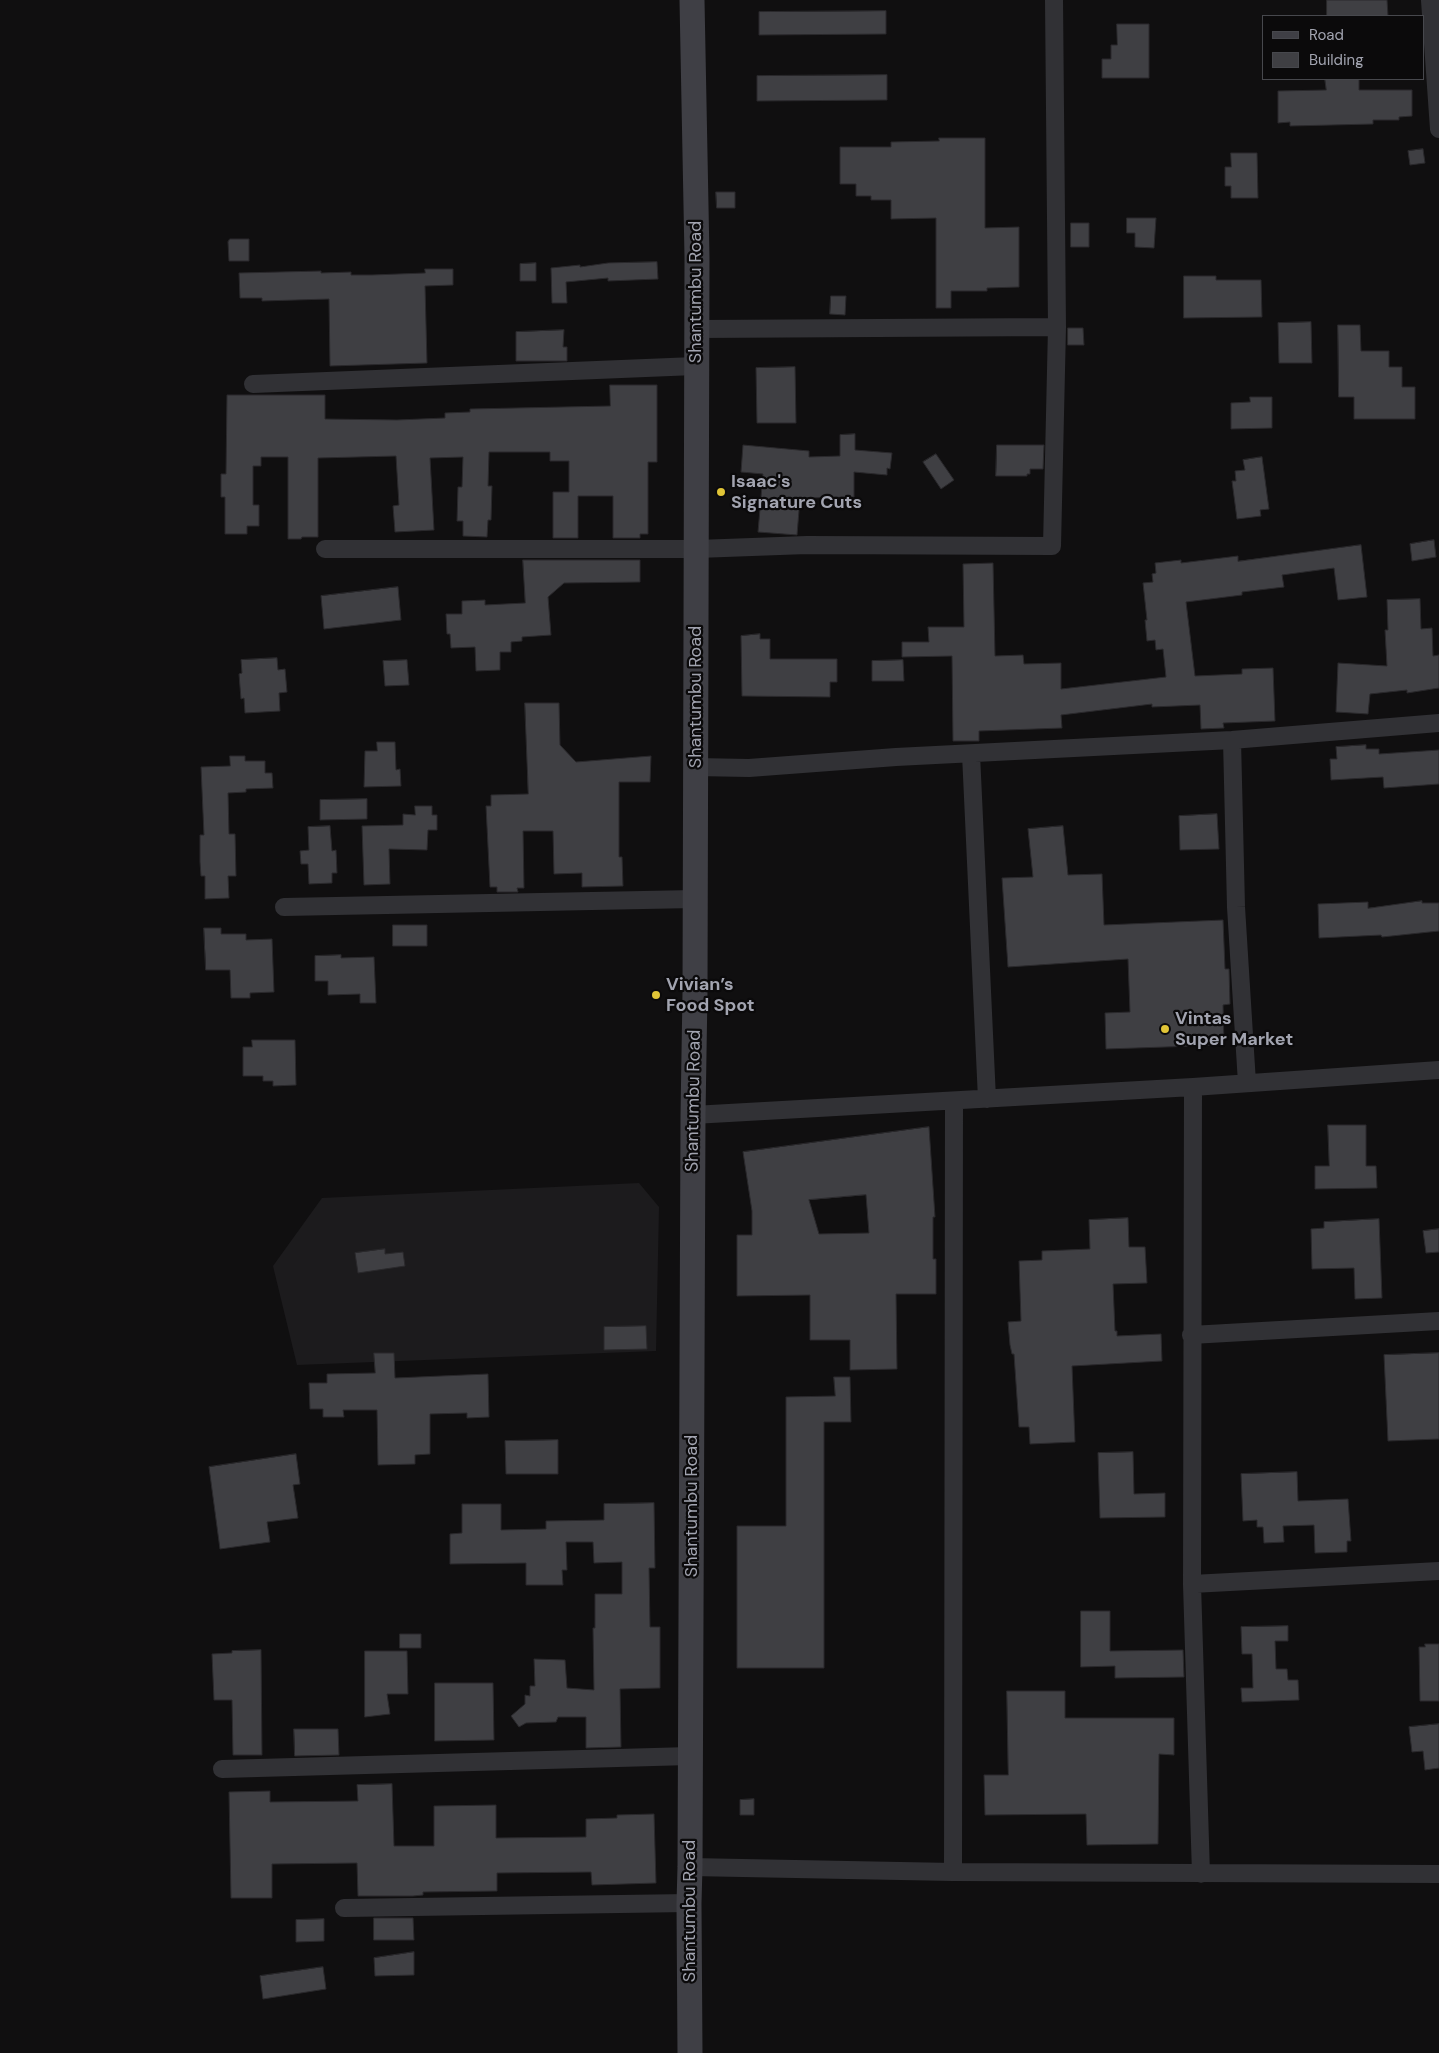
<!DOCTYPE html>
<meta charset="utf-8">
<style>
body{margin:0}
#map{position:relative;width:1439px;height:2053px;overflow:hidden;background:#100f10;font-family:"DM Sans",sans-serif}
canvas{display:block}
.legend{position:absolute;left:1262px;top:15px;width:162px;height:65px;box-sizing:border-box;background:#0b0a0b;border:1px solid #47484d;margin:0;padding:6px 9px;list-style:none;font-size:15px;color:#a2a4b0}
.legend li{display:flex;align-items:center;gap:10px;height:25px}
.legend b{width:25px;border:1px solid #47484d}
</style>
<div id="map">
<canvas width="1439" height="2053"></canvas>
<ul class="legend">
<li><b style="height:6px;background:#3f3f45"></b>Road</li>
<li><b style="height:14px;background:#3f3f43"></b>Building</li>
</ul>
</div>
<script>
const g = document.querySelector('canvas').getContext('2d');
g.lineJoin = 'round';
function fillPath(path, color) {
  g.fillStyle = color;
  g.fill(path, 'evenodd');
}
function trace(path, color, width, dash) {
  g.strokeStyle = color;
  g.lineWidth = width;
  g.lineCap = dash ? 'butt' : 'round';
  g.setLineDash(dash || []);
  g.stroke(path);
}
function write(font, color, halo, rows, align = 'center') {
  g.font = font + ' "DM Sans",sans-serif';
  g.lineWidth = 4.5;
  g.setLineDash([]);
  g.textBaseline = 'middle';
  g.strokeStyle = halo;
  g.fillStyle = color;
  for (const [text, x, y, turn = 0] of rows) {
    g.save();
    g.translate(x, y);
    g.rotate((+turn || 0) * Math.PI / 180);
    g.textAlign = isNaN(turn) ? turn : align;
    if (halo) g.strokeText(text, 0, 0);
    g.fillText(text, 0, 0);
    g.restore();
  }
}
const built = new Path2D(`
 M639 1183 659 1207 656 1351 297 1365 273 1266 322 1198Z`);
const building = new Path2D(`
 M1327 0H1387L1388 16H1327Z
 M886 11V34L759 35V12Z
 M1117 24H1149V78H1102V59H1111V45H1117Z
 M887 75V100L757 101V76Z
 M1325 79H1359V90H1412V116L1399 117V120H1373V124L1290 126V122L1278 123V91L1326 90Z
 M939 138H985V228L1019 227V287L987 288V291H951V308H936V218L891 219V200H871V196H856V184H840V147H891V142L939 141Z
 M1423 149 1425 163 1410 165 1408 151Z
 M1231 153H1257L1258 198H1231V186H1225V167H1231Z
 M716 192H735V208H717Z
 M1127 218H1156L1154 248 1135 247V233H1127Z
 M1071 223H1089V247H1071Z
 M230 239H249V261H229L228 242Z
 M657 262 658 279 608 281V278L566 282 567 303H552L551 268 580 265V267L608 263Z
 M536 263V281H520V264Z
 M425 269H453V285L425 286 427 363 330 366 329 299 262 301V298H240L239 273 321 271V273L351 272V275H372L425 273Z
 M1184 276H1216V280H1261L1262 317 1184 318Z
 M831 296H846L845 315 830 314Z
 M1311 322 1312 363H1279L1278 323Z
 M1338 325H1360L1361 351H1389V367H1402V387H1415V419H1354V397H1339Z
 M1068 328H1083L1084 345H1068Z
 M564 330 563 347H567V361H516V332Z
 M795 367 796 423H757L756 368Z
 M610 385H657V462H648V534H640V538H613V496H578V538H553V492H569V461H550V452H489L488 486H492L491 520H488L487 537 463 536V521H457L458 487H462L463 457 430 458 434 530 395 532 393 506 399 505 396 456 318 458V537H302L301 539H288V457H261V466H253V505H259V526H247V534H225V497H221V474H226L227 395H325V419L397 420 445 418V413L470 412V409L610 406Z
 M1250 397H1272V428L1231 429V403L1250 402Z
 M855 434V450L892 453 890 469 887 468V475L854 472V497L800 498 797 535 758 532 763 474 741 472 743 445 809 451V457L840 456V435Z
 M997 445H1044L1043 469H1030V474H1027V476H996Z
 M936 454 954 480 941 489 923 462Z
 M1262 457 1269 509 1260 510 1261 516 1237 519 1232 481H1236L1235 471 1245 470 1243 460Z
 M1434 540 1436 557 1412 561 1410 544Z
 M1361 545 1367 597 1338 600 1334 568 1282 575 1284 587 1242 592V595L1186 602 1195 676 1242 674V669L1273 668 1275 721 1223 723 1224 728 1201 729 1200 705 1152 707V704L1061 715 1062 728 979 731V741H953L952 656 902 657V642H929L928 627H964L963 564 993 563 995 656 1023 655 1024 664 1061 663V689L1166 677 1163 649 1156 650 1155 640 1147 641 1145 620H1147L1143 583 1153 582 1152 574 1156 573 1155 563 1181 560V563L1238 556V561Z
 M523 560H640V582L564 583 548 597 551 635 522 637V641L511 642V652H500V670L476 671 475 647 451 648 450 634H447L446 614H462V601L485 600V605L525 603Z
 M398 587 401 620 324 629 321 596Z
 M1420 599 1421 629 1432 628 1433 656 1439 655V688L1407 693V690L1370 694 1368 714 1336 712 1338 663 1387 666 1385 630H1388L1387 600Z
 M760 634V639H770V659H837V682H830V697L742 696 741 636Z
 M277 658 278 670 285 669 287 692 279 693 280 711 245 713 244 698 241 699 239 674 242 673 241 660Z
 M407 660 409 685 385 686 383 661Z
 M903 660 904 681H872V661Z
 M525 703H559L560 745 576 762 651 756 650 782H619V857H622L623 886 582 887V873L554 874 553 831H523L524 888H517L518 892H497V887H490L486 806H491V795L528 794Z
 M377 742H395L396 770 400 769 401 786 364 787 365 751H377Z
 M1366 745V749H1379V754L1439 750V784L1384 788 1383 777 1331 780 1330 759H1337L1336 747Z
 M230 756H245V761H265V773H272L273 788 246 789V792L228 793 229 834H235L236 876H228L229 898 205 899V876H201L200 862V835H204L201 767 230 766Z
 M367 799V819L320 820V800Z
 M415 806H432V815H437V830H428L427 850 389 849 390 884 364 885 362 826 403 825V814L415 815Z
 M1217 814 1219 849 1180 850 1179 816Z
 M330 826 332 851 336 850 337 873H332V883L309 884 308 864H301L300 851 309 850 308 827Z
 M1063 826 1068 875 1102 874 1104 925 1223 920 1225 969H1229L1230 1004 1223 1005 1224 1045 1106 1049 1105 1013 1130 1012 1128 959 1008 967 1002 878 1033 877 1028 829Z
 M1422 901V903H1439V931L1382 937 1381 935 1319 938 1318 904 1368 902V908Z
 M393 925H427V946H393Z
 M204 928H221V934H246V940L272 939 274 992 250 993V998H231L230 970H206Z
 M341 955V958L374 957 376 1003H360V994L328 995V981H315V956Z
 M252 1040H295L296 1085 273 1086V1081H263V1076H243V1047H252Z
 M1328 1125H1366V1166H1376L1377 1188 1315 1189V1166H1329Z
 M929 1127 935 1217H933V1259H936V1294H896L897 1369 850 1370V1340H810V1295L737 1296V1235H752V1211L743 1152ZM866 1195 869 1233 819 1234 809 1200Z
 M1128 1218 1129 1247H1145L1147 1283 1113 1284 1115 1331H1117V1336L1161 1334 1162 1361 1072 1366 1075 1442 1030 1444 1029 1427H1019L1014 1354H1012L1010 1345 1008 1322 1021 1321 1019 1261 1042 1260V1251L1090 1249 1089 1220Z
 M1379 1219 1382 1298 1355 1299 1354 1268 1312 1269 1311 1229 1324 1228V1222Z
 M1439 1229V1252L1426 1253 1423 1231Z
 M385 1249V1254L403 1252 405 1266 358 1273 355 1253Z
 M646 1326 647 1349 604 1350V1327Z
 M374 1353H394L395 1378 488 1374 489 1417 467 1418V1413L430 1414V1454L415 1455V1464L378 1465 377 1410H343L344 1417H323V1409H310L309 1383H327V1374L375 1373Z
 M1439 1353V1439L1388 1441 1384 1355Z
 M834 1377H850L851 1422H824V1668H737V1526H786V1397L835 1396Z
 M558 1440V1474H506L505 1441Z
 M1133 1452 1134 1494 1165 1493V1517L1100 1518 1098 1453Z
 M296 1454 300 1484 293 1485 298 1518 267 1522 270 1542 220 1549 209 1467Z
 M1297 1472 1298 1501 1348 1499 1351 1541H1347V1552L1315 1553 1314 1525 1283 1526 1284 1542 1264 1543 1263 1527H1257V1520L1243 1521 1241 1474Z
 M654 1503 655 1568H649L650 1627H660V1688L620 1689 621 1747 586 1748V1717H558L556 1722 526 1723 519 1727 511 1716 525 1704V1695L530 1696V1686H535L534 1659 565 1660 567 1688 594 1690 593 1628H595V1594H622V1562L594 1563 593 1542H566L567 1570H562L563 1585H526V1563L450 1564V1534L462 1533V1504H501V1530L546 1529V1521L604 1520V1504Z
 M1081 1611H1110V1651L1183 1650 1184 1677 1115 1678V1666L1081 1667Z
 M1288 1626V1641H1275L1276 1669H1287L1288 1680H1298L1299 1700 1242 1702 1241 1688H1253L1252 1654H1242L1241 1627Z
 M400 1634H421V1648H400Z
 M1425 1644H1439V1701H1420L1419 1647H1425Z
 M261 1650 262 1755H233L232 1700H214L212 1654 232 1653V1651Z
 M365 1651H407L408 1694H387L390 1714 365 1717Z
 M435 1683H493L494 1740 435 1741Z
 M1007 1691H1065V1718H1174V1755L1159 1754 1158 1844 1087 1845 1086 1814 985 1815 984 1775H1008Z
 M1439 1724V1768L1425 1770 1423 1751 1412 1752 1409 1727Z
 M294 1729H338L339 1755 295 1756Z
 M392 1784 394 1846H434V1806L496 1805V1838L586 1837V1819L617 1818V1815L654 1814 656 1883 592 1885 591 1872 497 1873V1891L423 1892V1895L413 1896H358L357 1863 272 1864V1898H231L229 1792 270 1791V1802L358 1801 357 1785Z
 M754 1799V1815H740V1800Z
 M374 1918H413L414 1940H374Z
 M324 1919V1941L296 1942V1920Z
 M414 1952V1975L375 1976 374 1958Z
 M323 1967 326 1989 263 1999 260 1976Z`);
const street = new Path2D(`
 M1430 0 1439 129
 M697 329 1057 327
 M253 384 695 366
 M325 549H697L807 545 1052 546 1057 327 1054 0
 M1232 740 1236 907 1247 1083
 M971 754 987 1099
 M695 767 749 768 896 757 1232 740 1439 723
 M284 907 695 899
 M1193 1087 1192 1584 1201 1874
 M693 1115 1193 1087 1439 1070
 M1191 1335 1439 1321
 M1192 1584 1439 1571
 M222 1769 690 1756
 M690 1867 953 1872 1439 1874
 M953 1872 954 1101
 M344 1908 689 1903`);
const secondary = new Path2D(`
 M690 2053 689 1903 690 1867 693 1115 695 992 697 257 692 0`);
const markers = [
 [721,492,5,"#e1c537"],
 [656,995,5,"#e1c537"],
 [1165,1029,5,"#e1c537"]
];
const streetNames = [
 ["Shantumbu Road",696,292,-90],
 ["Shantumbu Road",696,697,-90],
 ["Shantumbu Road",694,1101,-89],
 ["Shantumbu Road",692,1506,-90],
 ["Shantumbu Road",690,1911,-90]
];
const poiNames = [
 ["Isaac's",731,482],
 ["Signature Cuts",731,503],
 ["Vivian’s",666,985],
 ["Food Spot",666,1006],
 ["Vintas",1175,1019],
 ["Super Market",1175,1040]
];
fillPath(built, '#1c1b1d');
fillPath(building, '#3f3f43');
trace(building, '#2a292c', 1);
trace(street, '#313135', 18);
trace(secondary, '#3f3f45', 25);
for (const [x, y, r, color] of markers) {
  const dot = new Path2D();
  dot.arc(x, y, r, 0, 2 * Math.PI);
  g.fillStyle = color;
  g.fill(dot);
  trace(dot, '#0b0a0b', 2);
}
write('18px', '#a2a4b0', '#0b0a0b', streetNames);
write('bold 18px', '#a2a4b0', '#0b0a0b', poiNames, 'left');
</script>
